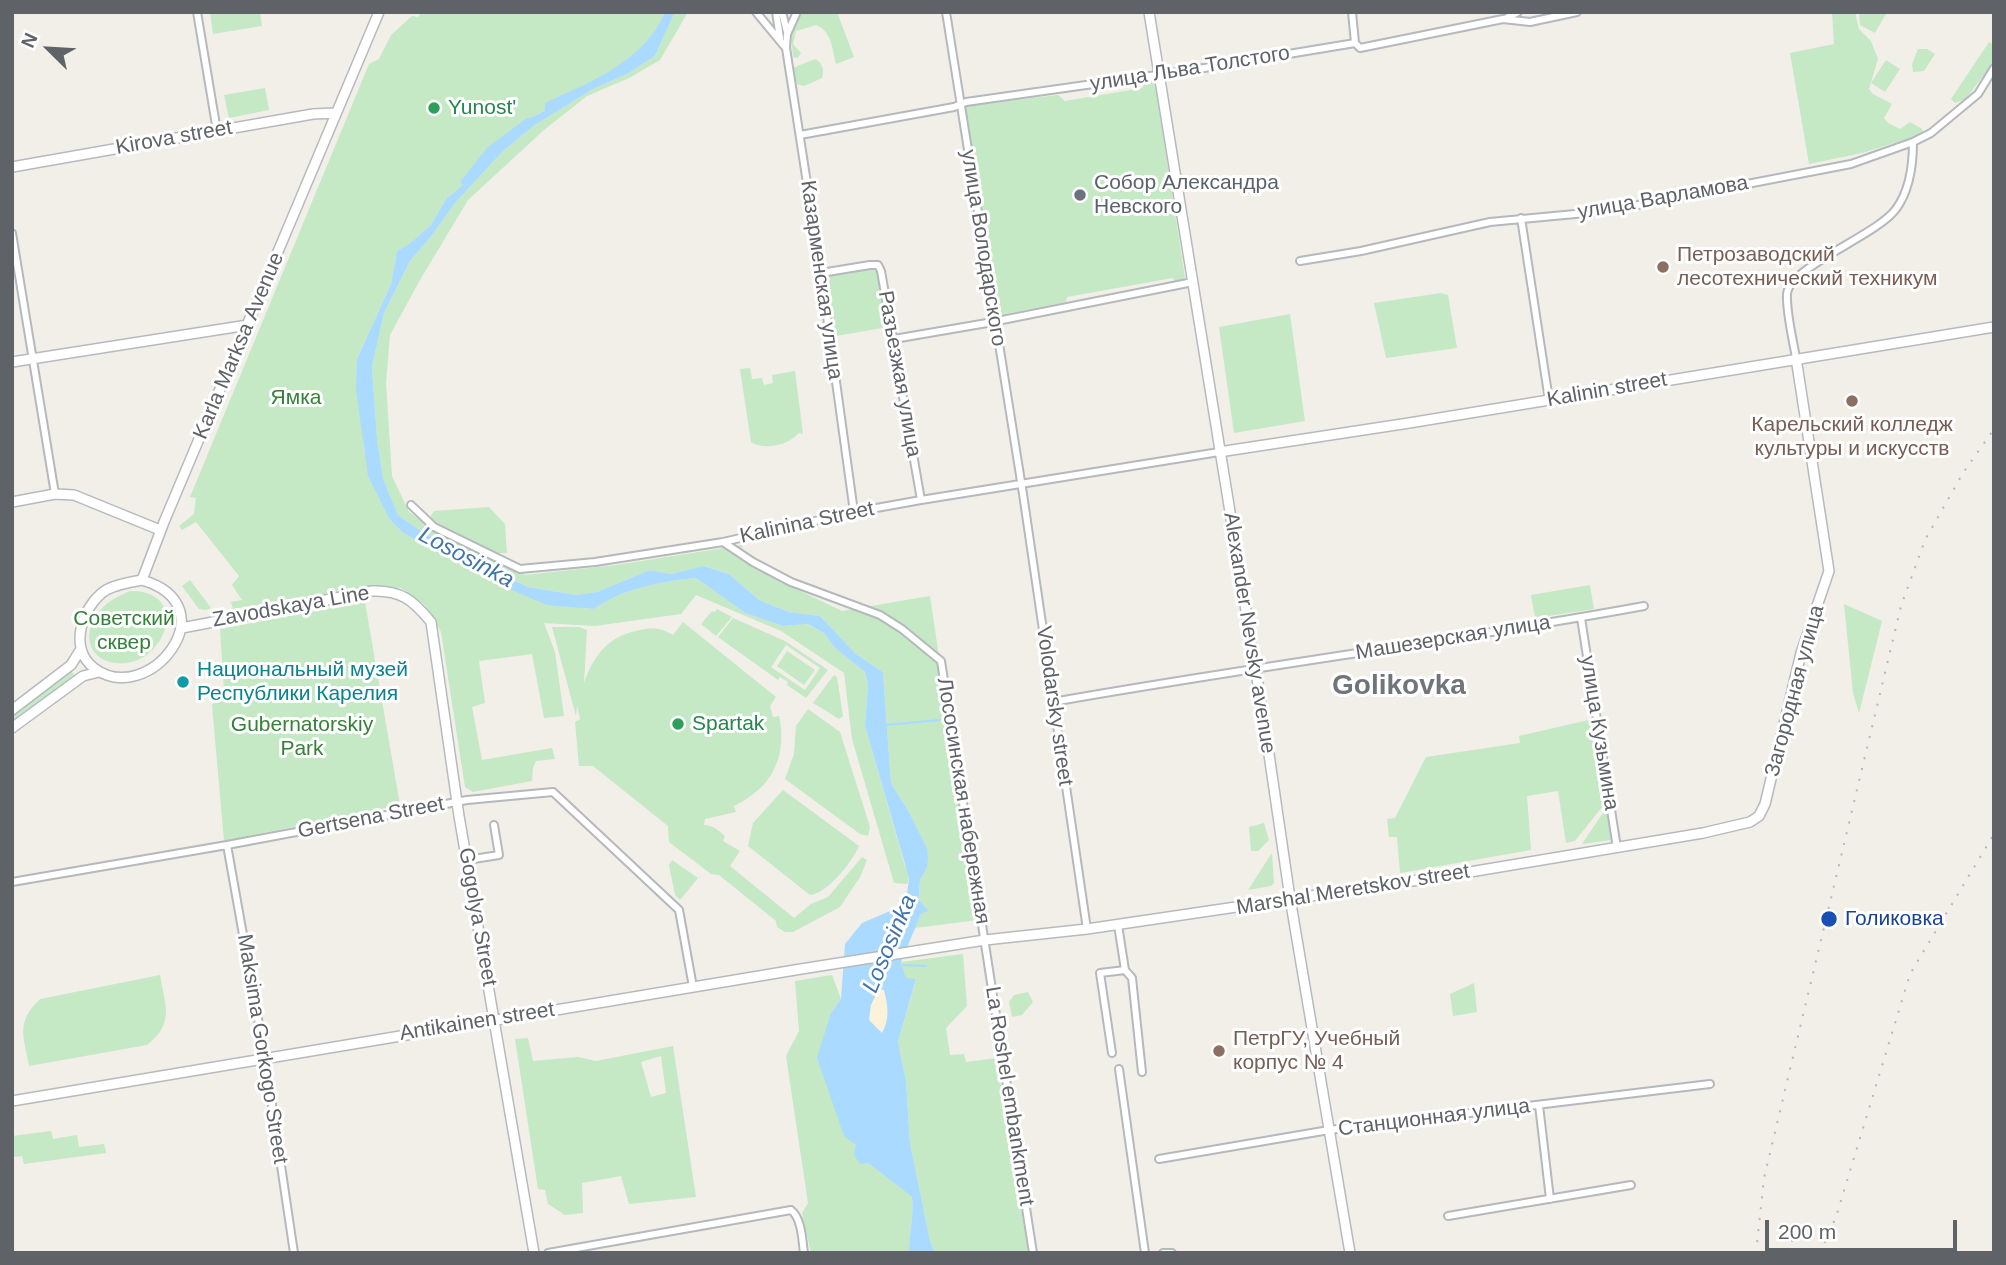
<!DOCTYPE html>
<meta charset="utf-8">
<style>
body{margin:0}
#map{position:relative;width:2006px;height:1265px;overflow:hidden;background:#f1efe8;font-family:Arial,sans-serif}
canvas{display:block}
.frame{position:absolute;inset:0;border:14px solid #5f6368;pointer-events:none}
.north{position:absolute;left:14px;top:14px;width:70px;height:70px;-webkit-text-stroke:5px #fff;paint-order:stroke;rotate:294deg;font-size:19px;font-weight:700;line-height:28px;text-align:center;color:#5f6368}
.north::after{content:'';display:block;margin:auto;width:24px;height:32px;background:#5f6368;clip-path:polygon(50% 0,100% 100%,50% 72%,0 100%)}
.scale{position:absolute;left:1765px;top:1220px;width:192px;height:32px;box-sizing:border-box;border:4px solid #5f6368;border-top:0;padding-left:9px;font-size:21px;line-height:24px;white-space:nowrap;color:#5f6368;-webkit-text-stroke:5px #fff;paint-order:stroke}
</style>
<div id="map">
<canvas width="2006" height="1265"></canvas>
<div class="frame"></div>
<div class="north">N</div>
<div class="scale">200 m</div>
</div>
<script>
const g = document.querySelector('canvas').getContext('2d');
g.lineJoin = 'round';
function fillPath(path, color) {
  g.fillStyle = color;
  g.fill(path, 'evenodd');
}
function trace(path, color, width, dash) {
  g.strokeStyle = color;
  g.lineWidth = width;
  g.lineCap = dash ? 'butt' : 'round';
  g.setLineDash(dash || []);
  g.stroke(path);
}
function write(font, color, halo, rows, align = 'center') {
  g.font = font + ' Arial,sans-serif';
  g.lineWidth = 6;
  g.setLineDash([]);
  g.textBaseline = 'middle';
  g.strokeStyle = halo;
  g.fillStyle = color;
  for (const [text, x, y, turn = 0] of rows) {
    g.save();
    g.translate(x, y);
    g.rotate((+turn || 0) * Math.PI / 180);
    g.textAlign = isNaN(turn) ? turn : align;
    if (halo) g.strokeText(text, 0, 0);
    g.fillText(text, 0, 0);
    g.restore();
  }
}
const green = new Path2D(`
 M210 12H260L262 26 213 34Z
 M422 12H665C643 66 580 88 535 116L527 118 460 182 464 185 446 199 431 225 409 244 397 251 391 284 357 359 364 450 390 520 403 533 468 568 582 608 594 609C624 588 660 582 696 578L745 613 783 626 806 624 824 633 835 648 865 672 868 684 865 726 905 866 910 874 907 884 894 883 852 739 844 673 781 631 696 595 681 614 595 626 544 623 555 652 564 716 544 718 532 654 479 661 485 703 472 707 482 760 552 748 555 759 536 761 533 768 532 781 473 792 465 787 441 632 424 604 401 588 367 587 233 609 231 602 242 600 232 585 239 576 196 522 182 530 179 526 194 514 196 498 190 497 369 64 379 59 391 35 412 16 418 17Z
 M675 12H688L660 60 629 78 587 96 544 130 468 200 420 280 390 335 386 383 392 476 409 512 426 524 434 511 489 507 505 524 507 553H480L525 575 616 565 743 545 736 557 794 588 842 611 930 596 978 920 915 928 921 914 929 911 919 900 920 880 927 868V848L909 812 891 783 883 672 856 654 820 616 789 612 759 600 729 574 705 566 671 574 650 570 597 592 576 595 528 587 493 571 418 529 398 515 383 478 377 439 372 367 384 313 410 261 430 238 455 203 503 151 535 125 593 89 627 74 655 56Z
 M802 12H837L854 57 836 64C832 48 832 32 816 25L796 31 793 44 801 53 798 58 793 57 791 34Z
 M1832 12H1855L1859 29 1871 41 1878 59 1869 89 1873 94 1892 104 1884 118 1888 123 1900 129 1910 122 1922 129 1923 134 1862 153 1809 164 1790 53 1834 44Z
 M1859 12H1887L1875 33 1860 25Z
 M1989 42 1994 45V61L1966 99 1955 103 1951 99Z
 M1918 49H1927L1935 54 1924 71 1913 72 1912 64Z
 M815 59C822 62 825 70 822 78L804 86 797 84 793 69 795 67Z
 M1886 60 1900 69 1885 92 1871 83Z
 M1153 80 1156 89 1185 278 1183 281 1175 283 1173 278 1067 297 1066 302 1000 315 964 108 967 106 1058 95 1065 101 1143 88 1142 82Z
 M265 88 269 110 229 118 224 95Z
 M867 268 874 269 878 274 888 327 836 336 826 275Z
 M1441 293 1448 295 1457 348 1386 358 1374 303Z
 M1290 314 1305 421 1234 433 1219 327Z
 M750 368 752 379 762 378 764 385 773 383 772 375 795 371 803 434 799 433C788 445 765 451 751 442L740 369Z
 M190 580 211 608 206 610 199 609 182 586Z
 M1590 585 1594 609 1535 618 1531 595Z
 M130 591C193 590 165 669 116 663 87 660 82 632 99 612 106 602 118 596 130 591Z
 M365 602 400 805 224 841 212 705 224 691 220 629Z
 M1844 604 1882 621 1859 713 1853 693Z
 M717 609 732 617 716 636 701 624 712 611 715 612Z
 M733 618 785 641 828 670 806 698 787 685 788 682 780 677 778 680 718 637ZM786 645 820 668 805 690 771 667Z
 M683 622 776 697 770 706 773 717 779 716 780 720C786 760 771 788 734 806L736 812 705 819 704 825C713 825 718 830 725 836L723 841 740 851 730 866 794 918 811 904 828 897 862 857 867 860 860 877 840 907 793 932H785L777 927 776 921 719 875 711 874 669 842 668 826 593 766H579L575 722 580 719 577 706 576 716 552 627H579L587 630 584 683C593 657 607 637 636 631 643 629 652 627 659 629 661 629 669 633 673 635Z
 M787 651 815 670 804 685 777 666Z
 M71 671 75 676 12 724V716Z
 M834 675 837 677 843 716 839 719 813 703Z
 M808 709 840 732 870 827 868 836 860 834 785 779 794 754 796 726Z
 M1593 719 1606 802 1575 841 1566 843 1558 791 1527 796 1531 850 1400 873 1397 837H1389L1387 819 1395 818 1426 757 1520 743 1519 736Z
 M783 790 859 846C853 861 827 894 810 895L748 846 753 823Z
 M1607 807 1612 840 1582 844Z
 M1264 823 1269 840 1258 851H1251L1249 827Z
 M1272 853 1274 883 1271 886 1248 890Z
 M672 860 698 878 680 900 675 895 669 865Z
 M963 954 967 1006 946 1028 950 1055 964 1054 966 1062 997 1058 1028 1253H935L930 1241 910 1143 906 1081 898 1042 916 980 906 978 901 962Z
 M160 975C165 1006 175 1023 147 1045L29 1066C24 1036 15 1023 40 999Z
 M832 975 841 999 831 1013 856 1145 868 1163 912 1197C914 1216 909 1234 909 1253H811L802 1213 808 1203 786 1056 799 1031 795 981Z
 M1474 983 1477 1012 1453 1016 1450 994Z
 M1028 992 1033 1002 1022 1015 1012 1017 1009 1002 1014 995Z
 M528 1038 533 1061 578 1057 596 1061 673 1046 696 1197 629 1204 621 1176 582 1183 583 1213 565 1215 548 1204 545 1190 538 1189 515 1039ZM661 1056 666 1093 651 1097 641 1062Z
 M51 1131 53 1139 77 1135 79 1147 104 1144 106 1153 24 1164 22 1156 13 1157 12 1136Z`);
const sand = new Path2D(`
 M879 989 884 990C888 1007 890 1019 882 1034L869 1019 871 1005Z`);
const water = new Path2D(`
 M665 12H675L655 56 627 74 593 89 535 125 503 151 455 203 430 238 410 261 384 313 372 367 377 439 383 478 398 515 418 529 493 571 528 587 576 595 597 592 650 570 671 574 704 566 729 574 759 600 789 612 820 616 856 654 883 672 891 783 909 812 927 848 928 858 927 868 920 880 919 900 929 911 921 914 901 962 906 978 916 979 898 1042 906 1081 910 1143 930 1241 935 1253H909C909 1234 914 1216 912 1197L868 1163 860 1164 854 1155 856 1145 844 1136 817 1058 831 1013 841 999 845 944 862 923 902 906 907 894 909 878 865 726 868 684 865 672 835 648 824 633 807 624 783 626 745 613 696 578C660 582 624 588 594 609L547 605 507 588 403 533 390 520 368 476 356 390 357 359 391 284 397 251 409 244 431 225 446 199 463 185 460 182 487 148 527 118 535 116 545 110V103C590 82 644 62 665 12ZM879 989 884 990C888 1006 890 1018 882 1033L869 1020 871 1005Z`);
const stream = new Path2D(`
 M885 725 940 720
 M903 965 926 966`);
const street = new Path2D(`
 M197 12 217 131
 M756 12 785 47
 M776 12 780 38
 M782 12 787 32
 M797 12 787 34 786 48 821 273 854 512
 M946 12 1023 494 1087 929
 M1352 12 1355 43
 M1505 19 1518 12
 M800 135 954 107 966 102 1192 70 1355 43 1360 48 1503 19 1530 22 1577 12
 M1521 218 1549 400
 M12 233 55 494
 M1300 261 1361 251 1490 222 1607 211 1851 164 1913 142 1931 133 1978 94 1994 68
 M821 273 870 265H878L881 271 921 500
 M894 339 987 323 1193 282
 M1796 358C1793 340 1786 312 1787 294 1789 267 1876 236 1896 209 1910 190 1913 165 1913 142
 M411 505 434 527 520 569 595 562 723 542 854 512 921 500 1219 452
 M723 542 753 562 791 582 880 615 902 629 941 661 1033 1253
 M1581 618 1617 848
 M1053 702C1250 667 1448 642 1644 606
 M227 845 265 1058 294 1253
 M467 860 499 855 494 825
 M12 882 227 845 467 800 553 792 679 910 693 987
 M1118 925 1125 970 1132 978 1142 1072
 M1112 1053 1100 973 1125 970
 M1119 1069 1145 1253
 M1539 1105 1550 1199
 M1159 1159 1329 1130 1710 1084
 M1448 1216 1631 1185
 M548 1253 791 1210C802 1219 802 1239 804 1253
 M1163 1253H1172`);
const secondary = new Path2D(`
 M1149 12 1266 734 1290 898 1350 1253
 M12 167 313 114 335 113
 M12 362 248 325
 M1219 452 1409 423 1994 327
 M12 502 55 494 74 495 160 530
 M142 580 164 522 379 12
 M142 580C231 606 148 709 94 668 68 648 82 606 106 590 117 584 130 582 142 580Z
 M182 628 372 591C401 590 413 600 431 622L459 816 534 1253
 M12 710 71 665 81 649
 M12 728 83 676 99 672
 M12 1101 801 969 985 940 1087 929 1446 876 1703 833 1750 822 1759 816 1765 804 1801 653 1829 571 1796 358`);
const rail = new Path2D(`
 M1791 1229 1793 1253
 M1756 1253 1764 1178 1901 606 1925 540 1963 473 1994 429
 M1820 1253 1836 1217 1910 974 1994 834`);
const markers = [
 [434,108,7,"#2e9e5b"],
 [1080,195,7,"#6b7280"],
 [1663,267,7,"#8d6e63"],
 [1852,401,7,"#8d6e63"],
 [183,682,7,"#0f9aa8"],
 [678,724,7,"#2e9e5b"],
 [1829,919,9,"#1a4fb4"],
 [1219,1051,7,"#8d6e63"]
];
const streetNames = [
 ["улица Льва Толстого",1190,69,-9],
 ["Kirova street",174,138,-10],
 ["улица Варламова",1663,198,-10],
 ["улица Володарского",983,248,81],
 ["Казарменская улица",821,280,82],
 ["Karla Marksa Avenue",239,346,-67],
 ["Разъезжая улица",899,374,80],
 ["Kalinin street",1607,390,-10],
 ["Kalinina Street",807,523,-12],
 ["Zavodskaya Line",291,607,-10],
 ["Alexander Nevsky avenue",1249,633,81],
 ["Машезерская улица",1453,638,-9],
 ["Загородная улица",1795,691,-75],
 ["Volodarsky street",1054,706,82],
 ["улица Кузьмина",1599,733,81],
 ["Лососинская набережная",963,801,81],
 ["Gertsena Street",371,818,-11],
 ["Marshal Meretskov street",1353,890,-9],
 ["Gogolya Street",477,917,80],
 ["Antikainen street",477,1022,-9],
 ["Maksima Gorkogo Street",262,1049,81],
 ["La Roshel embankment",1009,1096,81],
 ["Станционная улица",1434,1118,-7]
];
const leisureNames = [
 ["Yunost'",448,108],
 ["Spartak",692,724]
];
const worshipNames = [
 ["Собор Александра",1094,183],
 ["Невского",1094,207]
];
const educationNames = [
 ["Петрозаводский",1677,255],
 ["лесотехнический техникум",1677,279],
 ["Карельский колледж",1852,425,"center"],
 ["культуры и искусств",1852,449,"center"],
 ["ПетрГУ, Учебный",1233,1039],
 ["корпус № 4",1233,1063]
];
const parkNames = [
 ["Ямка",296,398],
 ["Советский",124,619],
 ["сквер",124,643],
 ["Gubernatorskiy",302,725],
 ["Park",302,749]
];
const cultureNames = [
 ["Национальный музей",197,670],
 ["Республики Карелия",197,694]
];
const transitNames = [
 ["Голиковка",1845,919]
];
const waterNames = [
 ["Lososinka",466,558,28],
 ["Lososinka",890,944,-67]
];
const districtNames = [
 ["Golikovka",1399,686]
];
fillPath(green, '#c5e8c5');
fillPath(sand, '#fbf3d9');
fillPath(water, '#aadaff');
trace(stream, '#aadaff', 2);
trace(street, '#b5b8bc', 10);
trace(secondary, '#b6babf', 12);
trace(street, '#fff', 6);
trace(secondary, '#fff', 9);
trace(rail, '#b6b7b8', 2, [2, 9]);
for (const [x, y, r, color] of markers) {
  const dot = new Path2D();
  dot.arc(x, y, r, 0, 2 * Math.PI);
  g.fillStyle = color;
  g.fill(dot);
  trace(dot, '#fff', 2.5);
}
write('21px', '#5f6368', '#fff', streetNames);
write('21px', '#27864d', '#fff', leisureNames, 'left');
write('21px', '#5b616d', '#fff', worshipNames, 'left');
write('21px', '#785e54', '#fff', educationNames, 'left');
write('21px', '#348238', '#fff', parkNames);
write('21px', '#0d838f', '#fff', cultureNames, 'left');
write('21px', '#164399', '#fff', transitNames, 'left');
write('italic 23px', '#4174aa', '#fff', waterNames);
write('bold 28px', '#70757a', '#fff', districtNames);
</script>
